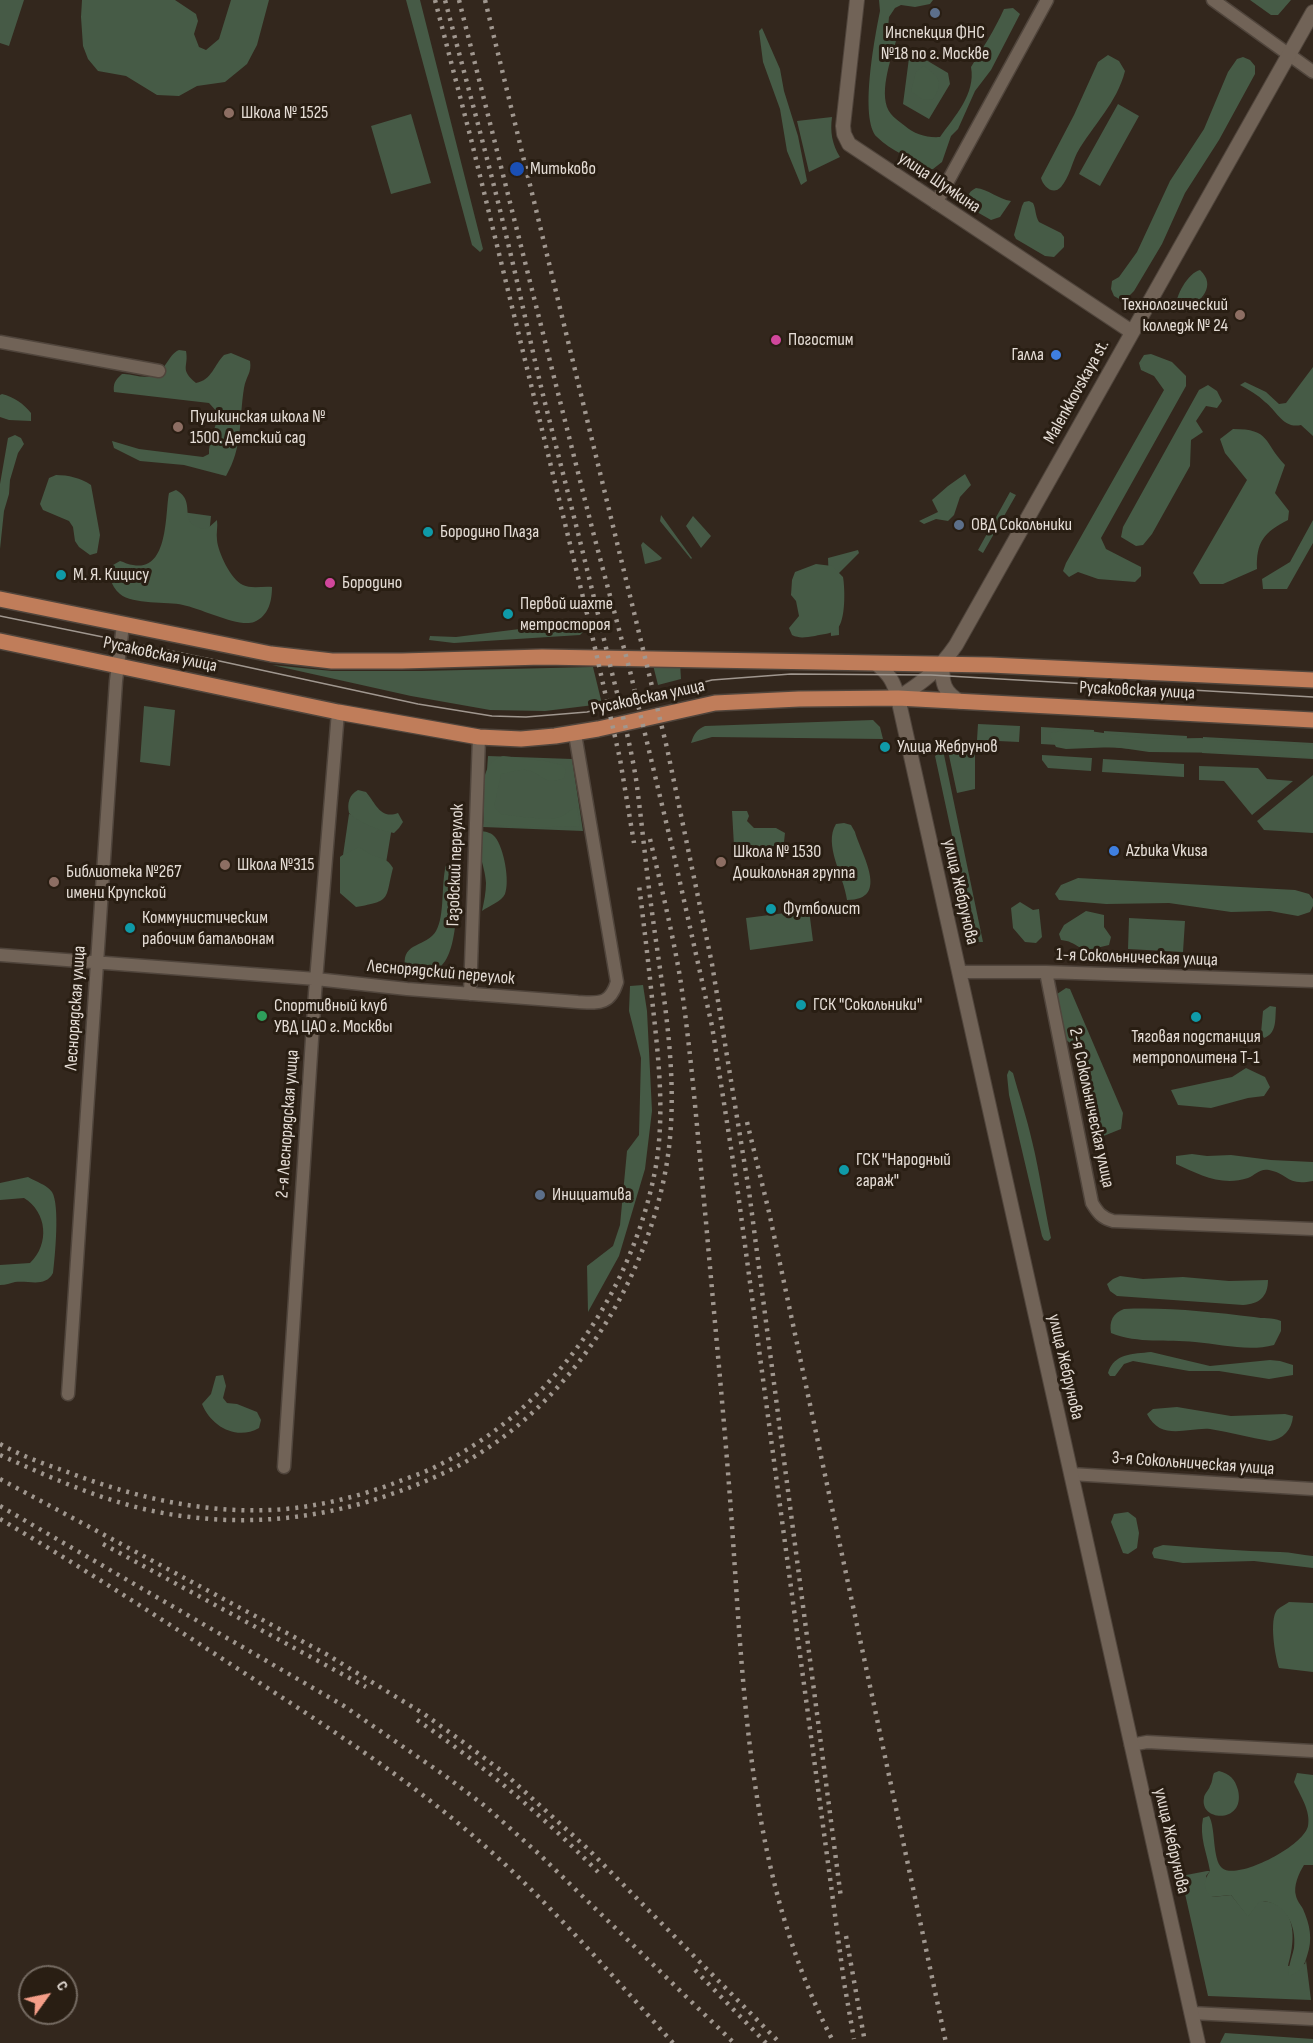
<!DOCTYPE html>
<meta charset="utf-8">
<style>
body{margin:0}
#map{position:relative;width:1313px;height:2043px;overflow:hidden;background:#33271d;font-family:"Sofia Sans Condensed",sans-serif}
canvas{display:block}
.north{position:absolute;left:18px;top:1965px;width:60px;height:60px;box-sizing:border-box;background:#291e13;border:2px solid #746a61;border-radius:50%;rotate:57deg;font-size:16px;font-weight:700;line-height:24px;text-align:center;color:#e5ddd6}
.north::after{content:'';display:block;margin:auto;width:21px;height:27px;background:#f49e88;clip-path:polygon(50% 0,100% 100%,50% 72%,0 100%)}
</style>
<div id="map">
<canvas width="1313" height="2043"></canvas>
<div class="north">С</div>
</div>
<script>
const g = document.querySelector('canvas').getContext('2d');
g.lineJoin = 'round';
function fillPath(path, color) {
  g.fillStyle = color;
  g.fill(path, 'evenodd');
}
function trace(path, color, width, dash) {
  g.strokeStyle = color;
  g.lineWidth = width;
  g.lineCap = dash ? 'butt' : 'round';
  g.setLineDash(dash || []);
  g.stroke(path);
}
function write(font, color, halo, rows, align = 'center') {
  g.font = font + ' "Sofia Sans Condensed",sans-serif';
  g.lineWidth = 6;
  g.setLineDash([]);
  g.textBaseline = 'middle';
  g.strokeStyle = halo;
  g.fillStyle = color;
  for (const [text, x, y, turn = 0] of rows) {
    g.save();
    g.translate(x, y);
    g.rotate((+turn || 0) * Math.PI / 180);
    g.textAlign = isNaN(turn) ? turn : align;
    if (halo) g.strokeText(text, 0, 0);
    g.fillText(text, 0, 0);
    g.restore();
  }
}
const green = new Path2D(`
 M0 0H24L9 46 0 43Z
 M406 0H420L483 249 480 252 472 245Z
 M916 54 948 73 950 84 929 119 903 104 909 58Z
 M1118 104 1139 116 1100 186 1079 174Z
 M411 114 431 183 391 194 371 126Z
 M832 117C830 132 832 144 840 157L809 172 797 121Z
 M1010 492 1016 495 983 553 978 550Z
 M182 512 211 516 208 544 178 540Z
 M661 515 692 558 691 559 660 521Z
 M693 516 711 536 701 548 686 526Z
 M643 542 662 558 660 560 645 564 641 545Z
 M858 550 859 553 838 574 839 635 831 636 828 558Z
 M583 621 584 631 580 635 454 643 429 640 430 636 456 637Z
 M652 661 680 663 681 679 658 685Z
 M272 665 332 671H421L593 667 602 704 545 711 490 710 411 696Z
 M144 706 175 710 170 766 140 762Z
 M873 720 880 727 883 739 712 737 691 743C694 734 696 730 705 726Z
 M978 724 1020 726 1019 742 977 740Z
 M1041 727 1094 730 1093 747 1041 744Z
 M1104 731 1187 736 1186 752 1103 747Z
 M1203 737 1313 743V759L1202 753Z
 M943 750 983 942H975L935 756Z
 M948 751 975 753V789L957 793Z
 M1042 755 1092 758 1091 771 1048 768 1042 760Z
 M488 756 572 759 583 831 483 827Z
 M1103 759 1184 764V777L1102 772Z
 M1199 766 1258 768 1267 779 1293 781 1252 815 1224 781 1199 780Z
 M1313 775V833L1264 830 1257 821Z
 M349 814 393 821 385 869 342 862Z
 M809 910 813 941 750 950 746 918Z
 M1129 918 1185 921 1183 952 1128 949Z
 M1219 1771C1230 1774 1235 1779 1238 1790 1246 1824 1199 1822 1204 1798 1204 1794 1209 1790 1210 1786 1213 1781 1212 1777 1214 1773Z
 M1207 1871H1210L1206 1876 1212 1897 1231 1895 1248 1916 1259 1901C1298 1901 1296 1939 1288 1966L1305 1964 1306 1960 1311 2000 1208 1996 1181 1876Z
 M1225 2033 1313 2039V2043H1220Z`);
const forest = new Path2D(`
 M82 0H175L196 14 198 21 194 34 199 47 206 50 219 39 231 0H269L257 45 247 64 225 82 197 86 179 96 157 95 126 76 98 71 88 59 83 46 81 17Z
 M879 0H933L930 4 915 7 901 5 895 8 889 17 888 28 896 41C891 59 877 97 891 114 894 118 900 122 905 126 914 134 927 138 940 137 954 117 976 94 971 67 983 48 995 29 1004 9L1013 8 1020 14 991 70 975 91 958 129 951 136 942 162 933 169 927 170C912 158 891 151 877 137 859 119 875 36 880 11Z
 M1250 0H1291L1278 15H1271Z
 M762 28 780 69 784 91 798 136 807 181 801 185 787 151 780 109 763 62 759 31Z
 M1108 55 1119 61 1125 71C1117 103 1093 125 1077 153 1072 163 1069 178 1061 187 1053 196 1043 186 1041 178L1074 115 1098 62Z
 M1243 57 1250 60 1255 66V74L1219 140 1185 193 1162 244 1134 291 1128 297 1121 300 1114 296 1111 289 1112 281 1119 277 1137 252 1170 181 1204 129 1228 72 1237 59Z
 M924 66C939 77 944 82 933 99L923 100 911 91 916 72Z
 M976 188C988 189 998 199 1011 201L1000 217 991 220 970 208C966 199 967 192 976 188Z
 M1029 201 1033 203C1036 209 1035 215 1039 222L1061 233 1064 237V247L1054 257 1045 256 1016 239 1014 235 1022 206 1024 202Z
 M1200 270C1217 286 1201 301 1186 311L1176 308C1175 296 1188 273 1200 270Z
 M179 350 186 351C189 367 179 369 196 383 212 380 214 365 224 355L231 353 250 361C252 373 246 376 244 388 239 419 243 447 226 476L184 465 140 461 114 448 112 441 139 449 203 457 209 454C208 443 217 426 218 413L209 403 114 392C113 384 115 380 122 374 131 373 142 379 151 376 166 373 167 355 179 350Z
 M1151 354 1172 362 1186 376V386L1101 538 1106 549 1141 567V576L1135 582 1098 579 1078 572 1069 577 1063 571 1066 563 1164 390 1154 376 1141 370 1139 363 1144 355Z
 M1313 367V436L1301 425C1283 429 1277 411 1265 402 1258 395 1249 390 1240 385L1245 382 1266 392 1279 404 1286 403Z
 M1208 385 1217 391 1222 401 1217 408 1206 406 1196 421 1203 432 1191 440 1190 466 1152 534 1143 545 1136 546 1121 537 1123 527 1199 390Z
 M2 394C14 397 24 404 31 413V421L9 420 0 417V395Z
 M1233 429C1271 429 1263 442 1285 465L1275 493 1289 511 1288 520C1264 532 1256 542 1257 569L1223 584H1200L1193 573 1247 480 1225 453 1220 439Z
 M15 435 21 438 24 444 18 453 10 480 9 494 4 511 0 549V484L8 438Z
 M965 474 971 485 960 497 954 515 948 521 936 519 924 524 919 521 938 512 932 500 948 486Z
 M56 475C68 475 81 478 91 485L100 535 97 553 90 555 79 547 75 541 73 527 69 521 43 510 40 504 49 478Z
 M176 490C199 502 174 526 207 529L217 520C218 527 216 533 217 540 218 552 231 580 243 585 251 589 263 586 272 587 272 600 269 616 254 622 239 628 200 608 183 605 167 601 133 605 120 594 110 585 109 577 113 565L120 561C124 562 129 565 133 565 169 572 165 513 169 493Z
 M1313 520V543L1287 589H1263L1262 579 1290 562Z
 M816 564 832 566 843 577C845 588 846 621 837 629 832 634 822 634 815 636 806 637 800 639 792 635L789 628 799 616 796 601 791 595 792 580 795 572Z
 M1075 729 1147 739 1201 738 1226 741 1313 745V758L1238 753 1149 752 1115 747 1066 749 1056 747 1051 738V733Z
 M503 756 545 761 562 765 566 770 564 778C541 786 544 773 526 770 519 769 509 773 501 774L494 807 501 814C518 816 539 820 556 818 565 817 569 810 577 807L580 826C550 826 513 832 484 821 483 801 477 762 503 756Z
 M358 790 366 792C375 802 380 820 398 813L403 822 399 828 394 833C379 830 360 824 349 813 347 803 349 795 358 790Z
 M732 811H747L749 816 747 821 754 828H776L785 833 784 842 763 850 742 852 734 846Z
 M844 823 851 825 855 832C861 854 891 900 847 900 844 876 823 845 836 824Z
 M482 831C487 832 492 833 495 837 504 848 510 881 505 894 502 901 489 906 482 911 484 902 486 892 486 883 485 864 475 851 482 831Z
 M358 847C364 849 367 853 372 855 382 859 387 858 393 868 385 899 392 901 356 907L340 893V857C346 852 352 852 358 847Z
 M459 862C454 893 467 1000 405 965 402 942 427 947 436 931 445 916 441 883 446 865Z
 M1078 878 1295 890 1309 894 1313 899V906L1310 912 1298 916 1270 911 1231 912 1169 903 1106 904 1059 900 1055 894 1061 885Z
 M1020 902 1033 910 1039 909 1042 937 1036 943 1025 942 1013 928 1011 908Z
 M1086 911 1104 915V927L1111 937 1109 945C1099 947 1088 952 1079 947 1072 943 1070 941 1061 940L1059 934 1064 925Z
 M643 985 647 1011 652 1111 645 1169 619 1256 588 1312 587 1266 613 1246 620 1225 627 1151 639 1135 641 1058 629 1011 630 986Z
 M1066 988 1070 989 1123 1113 1121 1129 1101 1137 1087 1066 1078 1049 1065 1039 1059 1021 1057 994Z
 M1270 1006 1276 1007C1275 1020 1277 1033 1264 1038L1261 1033 1263 1011Z
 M1246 1068 1265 1077 1270 1087 1264 1096 1248 1098 1211 1108 1178 1105 1171 1090 1232 1077Z
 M1009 1070 1013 1073C1019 1095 1027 1118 1032 1141 1040 1173 1044 1206 1051 1238L1048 1241 1044 1240 1042 1236 1009 1095 1007 1075Z
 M1192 1154 1207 1156 1231 1155 1271 1160 1313 1162V1181C1286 1186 1289 1174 1269 1170 1260 1168 1255 1175 1248 1178 1221 1187 1199 1174 1176 1164V1156Z
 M28 1177C36 1182 46 1184 52 1192 60 1205 55 1256 53 1273 45 1288 29 1280 15 1282 10 1283 6 1285 0 1285V1265L30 1263C50 1244 47 1212 24 1198L0 1200V1183Z
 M1120 1276 1143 1279 1183 1277 1229 1281 1268 1280C1268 1297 1259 1304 1243 1305L1117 1296 1110 1291 1107 1284 1113 1279Z
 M1124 1309C1167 1307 1211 1312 1254 1317 1263 1319 1272 1317 1281 1321V1331L1274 1345C1248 1352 1221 1344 1195 1342 1166 1339 1139 1344 1111 1333 1109 1321 1113 1313 1124 1309Z
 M1151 1352 1210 1366 1270 1360 1280 1361 1293 1365V1375L1269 1379 1219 1371H1189L1133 1361 1124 1364 1115 1376H1110L1108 1373C1114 1353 1133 1354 1151 1352Z
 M223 1375 226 1386 223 1398 227 1403 237 1404 257 1412 261 1420 259 1428C236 1441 211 1426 202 1404L211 1394 216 1376Z
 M1177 1407 1231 1416 1285 1414 1293 1416C1292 1430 1283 1439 1270 1441 1250 1438 1230 1432 1210 1429 1188 1427 1161 1442 1147 1414L1153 1409Z
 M1128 1512 1136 1518 1139 1533 1137 1548 1128 1554 1123 1553 1111 1522 1114 1514Z
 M1163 1545C1202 1548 1241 1551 1280 1552 1291 1552 1302 1555 1313 1556V1568L1254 1561 1183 1563 1154 1558 1152 1553 1154 1548Z
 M1289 1602 1313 1603V1672L1279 1668C1275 1656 1269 1620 1277 1610 1280 1607 1286 1604 1289 1602Z
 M1297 1773 1313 1775V1865H1304C1299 1873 1293 1886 1296 1896 1297 1901 1301 1905 1303 1909 1310 1925 1313 1939 1307 1956 1304 1967 1300 1972 1289 1976 1288 1965 1292 1958 1294 1948 1297 1924 1284 1901 1260 1901L1248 1917 1231 1895 1211 1897C1203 1887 1203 1882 1210 1871 1207 1853 1199 1837 1203 1818L1209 1816C1216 1828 1212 1859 1222 1868 1237 1881 1304 1846 1308 1826 1311 1811 1300 1795 1294 1782Z`);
const minor = new Path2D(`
 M1213 0 1313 72
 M936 203 1047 0
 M0 342 159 371
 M0 955 316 979 407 989 578 1002C599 1003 610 1005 617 982L575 734
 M959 972H1046L1313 981
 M1046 972 1092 1203C1098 1213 1102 1218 1113 1221L1313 1229
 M470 994 479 737
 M68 1394 116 681 123 625
 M284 1467 315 993 338 712
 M1071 1474 1313 1489
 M1131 1745 1147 1742 1313 1751
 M1191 2013 1313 2019`);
const tertiary = new Path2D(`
 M857 0 843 126 844 134 849 144 1132 332
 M875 663C889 673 894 682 898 698L1198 2043
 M943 664C941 682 944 693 961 702
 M898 698C923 682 939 670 956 645L1313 12`);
const primary = new Path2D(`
 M0 599 271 654 332 661H402L542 657 875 663 990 665 1313 680
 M0 641 338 712 479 737 521 739 555 736 598 729 715 703 799 699 898 698 1313 720`);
const tram = new Path2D(`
 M0 616 201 657 418 704 492 716 526 717 587 712 712 680 791 674 931 675 1313 697`);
const rail = new Path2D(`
 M435 0 471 139 590 626 620 759 634 843
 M459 0 592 528 630 671 673 851 712 1026 738 1193 844 1982 854 2039
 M485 0 667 748 712 964 749 1191 841 1898
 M650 839C661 885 672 931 680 977 692 1058 698 1141 706 1222 714 1314 723 1406 730 1498 744 1684 745 1873 834 2043
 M747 1122 769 1212 946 2043
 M0 1444C20 1455 41 1463 62 1470 130 1496 198 1513 271 1510 312 1508 354 1498 392 1484 407 1478 424 1473 439 1465 552 1409 631 1294 655 1171 665 1118 659 1062 653 1008 649 967 644 926 639 885
 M0 1455C56 1480 114 1506 175 1515 266 1529 351 1514 435 1477 557 1424 643 1295 666 1168 681 1083 663 996 652 912 646 868 642 823 636 779 630 742 620 705 611 669 590 579 567 489 544 399 531 346 520 292 507 239 488 159 466 80 445 0
 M0 1479 326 1654 424 1714 463 1742 503 1772 587 1848 780 2043
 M0 1506 344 1706 444 1775 485 1806 539 1854 734 2043
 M0 1519C85 1569 167 1623 249 1676 326 1726 402 1775 471 1834 545 1897 608 1971 673 2043
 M103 1544 366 1687
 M417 1720C482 1764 543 1816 598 1872
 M846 1936 864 2037
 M695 1970 766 2043`);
const markers = [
 [935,13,6,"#5c6f8a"],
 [229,113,6,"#8d6e63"],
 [517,169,8,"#1a4fb4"],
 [1240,315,6,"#8d6e63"],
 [776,340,6,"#d1479c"],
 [1056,355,6,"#3f7fe0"],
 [178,427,6,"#8d6e63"],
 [959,525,6,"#5c6f8a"],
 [428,532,6,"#0f9aa8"],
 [61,575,6,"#0f9aa8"],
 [330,583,6,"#d1479c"],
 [508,614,6,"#0f9aa8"],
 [885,747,6,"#0f9aa8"],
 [1114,851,6,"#3f7fe0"],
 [721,862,6,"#8d6e63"],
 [225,865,6,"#8d6e63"],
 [54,882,6,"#8d6e63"],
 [771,909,6,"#0f9aa8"],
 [130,928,6,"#0f9aa8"],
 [801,1005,6,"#0f9aa8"],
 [262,1016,6,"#2e9e5b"],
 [1196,1017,6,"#0f9aa8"],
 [844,1170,6,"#0f9aa8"],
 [540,1195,6,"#5c6f8a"]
];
const poiNames = [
 ["Инспекция ФНС",935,33,"center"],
 ["№18 по г. Москве",935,54,"center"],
 ["Школа № 1525",241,113],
 ["Митьково",530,169],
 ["Технологический",1228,305,"right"],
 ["колледж № 24",1228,326,"right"],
 ["Погостим",788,340],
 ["Галла",1044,355,"right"],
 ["Пушкинская школа №",190,417],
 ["1500. Детский сад",190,438],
 ["ОВД Сокольники",971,525],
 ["Бородино Плаза",440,532],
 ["М. Я. Кицису",73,575],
 ["Бородино",342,583],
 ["Первой шахте",520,604],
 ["метростороя",520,625],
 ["Улица Жебрунов",897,747],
 ["Azbuka Vkusa",1126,851],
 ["Школа № 1530",733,852],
 ["Дошкольная группа",733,873],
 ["Школа №315",237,865],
 ["Библиотека №267",66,872],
 ["имени Крупской",66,893],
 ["Футболист",783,909],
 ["Коммунистическим",142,918],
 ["рабочим батальонам",142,939],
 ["ГСК \"Сокольники\"",813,1005],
 ["Спортивный клуб",274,1006],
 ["УВД ЦАО г. Москвы",274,1027],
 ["Тяговая подстанция",1196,1037,"center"],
 ["метрополитена Т-1",1196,1058,"center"],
 ["ГСК \"Народный",856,1160],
 ["гараж\"",856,1181],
 ["Инициатива",552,1195]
];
const streetNames = [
 ["улица Шумкина",939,183,34],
 ["Malenkkovskaya st.",1077,392,-61],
 ["Русаковская улица",160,655,12],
 ["Русаковская улица",1137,691,3],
 ["Русаковская улица",648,698,-12],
 ["Газовский переулок",456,865,-88],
 ["улица Жебрунова",960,892,77],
 ["1-я Сокольническая улица",1137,958,2],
 ["Леснорядский переулок",441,973,5],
 ["Леснорядская улица",76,1008,-86],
 ["2-я Сокольническая улица",1091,1108,78],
 ["2-я Леснорядская улица",288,1124,-86],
 ["улица Жебрунова",1065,1367,77],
 ["3-я Сокольническая улица",1193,1464,4],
 ["улица Жебрунова",1171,1841,77]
];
fillPath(green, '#465a46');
fillPath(forest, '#465b46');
trace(minor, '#50453c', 15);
trace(tertiary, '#50453c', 16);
trace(primary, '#50453c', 18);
trace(minor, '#716357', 12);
trace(tertiary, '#716357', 14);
trace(primary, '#c07d5a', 15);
trace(tram, '#a0978f', 1.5);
trace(rail, '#a0978f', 4.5, [3, 6]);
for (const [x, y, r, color] of markers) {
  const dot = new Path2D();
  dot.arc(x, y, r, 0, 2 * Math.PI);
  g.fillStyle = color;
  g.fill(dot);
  trace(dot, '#291e13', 2);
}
write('18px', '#e5ddd6', '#291e13', poiNames, 'left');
write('18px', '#e5ddd6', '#291e13', streetNames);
</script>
